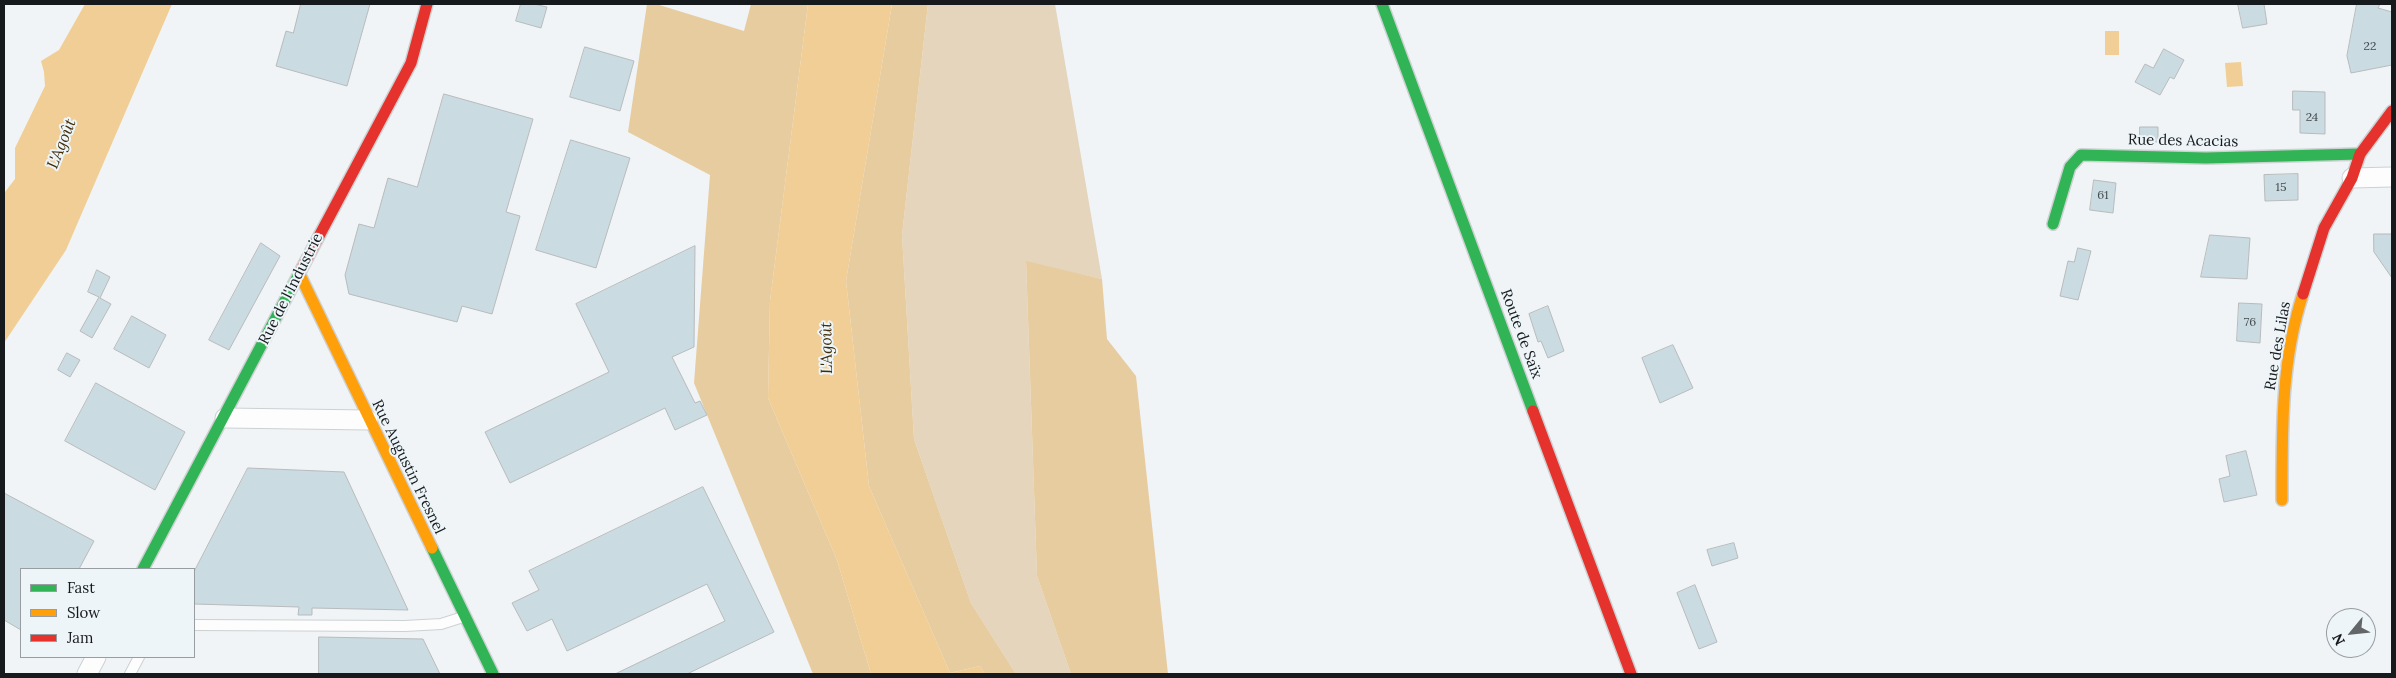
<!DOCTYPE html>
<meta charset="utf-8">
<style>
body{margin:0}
#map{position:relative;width:2396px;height:678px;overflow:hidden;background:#f0f4f6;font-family:Lora,serif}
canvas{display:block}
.frame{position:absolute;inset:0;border:5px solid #171a1c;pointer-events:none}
.legend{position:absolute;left:20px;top:568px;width:175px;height:90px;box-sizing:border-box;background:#edf5f9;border:1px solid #979da1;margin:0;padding:6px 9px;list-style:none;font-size:15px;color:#171a1c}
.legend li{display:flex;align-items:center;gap:10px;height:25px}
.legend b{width:25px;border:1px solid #979da1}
.north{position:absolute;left:2326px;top:608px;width:50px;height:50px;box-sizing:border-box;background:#edf5f9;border:1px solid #979da1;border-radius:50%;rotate:242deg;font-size:14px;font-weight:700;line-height:20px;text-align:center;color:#171a1c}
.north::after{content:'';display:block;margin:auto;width:18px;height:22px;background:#636668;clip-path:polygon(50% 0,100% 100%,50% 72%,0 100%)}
</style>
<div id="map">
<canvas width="2396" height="678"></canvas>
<div class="frame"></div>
<ul class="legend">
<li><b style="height:6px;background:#30b455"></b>Fast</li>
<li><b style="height:6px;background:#ff9f0a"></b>Slow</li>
<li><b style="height:6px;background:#e5322d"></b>Jam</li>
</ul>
<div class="north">N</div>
</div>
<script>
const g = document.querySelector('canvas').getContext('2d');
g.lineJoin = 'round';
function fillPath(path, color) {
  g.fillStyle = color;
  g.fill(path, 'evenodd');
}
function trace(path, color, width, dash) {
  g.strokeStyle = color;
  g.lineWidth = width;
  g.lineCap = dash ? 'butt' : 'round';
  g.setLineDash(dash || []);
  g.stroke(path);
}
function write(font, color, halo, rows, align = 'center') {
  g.font = font + ' Lora,serif';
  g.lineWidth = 4;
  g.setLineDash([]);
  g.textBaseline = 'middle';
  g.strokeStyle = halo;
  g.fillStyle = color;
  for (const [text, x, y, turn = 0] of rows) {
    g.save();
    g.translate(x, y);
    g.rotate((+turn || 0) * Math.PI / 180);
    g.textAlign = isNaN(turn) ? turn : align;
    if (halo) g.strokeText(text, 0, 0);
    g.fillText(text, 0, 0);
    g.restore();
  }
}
const green = new Path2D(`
 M928 4H1055L1102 279 1026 262 1037 576 1071 674H1016L971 603 914 439 902 235Z`);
const forest = new Path2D(`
 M647 4H656L744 31 751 4H808L770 301 768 398 837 560 871 674H813L694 383 710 175 628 132Z
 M892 4H928L902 235 914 439 971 603 1016 674H985L980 666 950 673 869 486 846 281Z
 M1026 261 1102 279 1107 339 1136 376 1168 674H1071L1037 576Z`);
const water = new Path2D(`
 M85 4H172L66 250 4 343V210L5 192 15 179V148L45 86 44 72 41 61 59 50Z
 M808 4H892L846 281 869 486 950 673 980 666 985 674H871L837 560 768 398 770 301Z
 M2105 31H2119V55H2105Z
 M2241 62 2243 86 2227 87 2225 63Z`);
const building = new Path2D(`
 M301 4H370L347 86 276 66 286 31 293 33Z
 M521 4H534L547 7 541 28 516 21Z
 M2238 4H2264L2267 24 2243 28Z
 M2357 4H2380L2378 8 2392 12V65L2351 73 2347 56Z
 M585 47 634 61 620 111 570 97Z
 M2164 49 2184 60 2174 79 2170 77 2160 95 2135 82 2145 64 2153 68Z
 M2293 91 2325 92V134L2300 133V110H2293Z
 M444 94 533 119 506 212 520 216 492 314 462 306 457 322 349 294 345 275 359 224 374 228 388 178 417 187Z
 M2140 127H2158V142L2140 141Z
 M571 140 630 158 596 268 536 250Z
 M2298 174V200L2265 201 2264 175Z
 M2094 180 2116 183 2113 213 2090 210Z
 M2374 234H2392V278L2374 252Z
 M2210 235 2250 238 2247 279 2201 277Z
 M261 243 280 256 229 350 209 340Z
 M695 246 694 347 672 357 695 403 700 401 707 415 675 430 665 408 510 483 485 432 609 372 576 304Z
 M2078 248 2091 251 2078 300 2060 296 2068 261 2074 262Z
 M97 270 110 277 100 298 111 304 92 338 80 331 99 297 88 292Z
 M2239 303 2262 304 2260 343 2237 341Z
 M1548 306 1564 351 1548 358 1541 341 1538 342 1529 314Z
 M132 316 166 335 149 368 114 349Z
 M1673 345 1693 388 1660 403 1642 358Z
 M67 353 80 360 70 377 58 370Z
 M96 383 185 432 155 490 65 441Z
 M2246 451 2257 495 2224 502 2219 479 2230 476 2226 456Z
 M248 468 344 472 408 610 312 608V615H298L299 607 194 604V572Z
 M703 487 774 632 687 674H615L725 621 707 584 567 651 552 619 527 631 512 603 539 590 529 571Z
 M4 493 94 541 79 569H21V630L4 620Z
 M1734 543 1738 558 1712 566 1707 550Z
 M1695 585 1717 642 1699 649 1677 593Z
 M319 637 423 639 440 674H319Z`);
const lane = new Path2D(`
 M194 625 405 626 441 624 463 617
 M130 674 139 657`);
const street = new Path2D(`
 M2352 178 2392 177
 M225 418 368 420
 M87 674 96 657`);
const fast = new Path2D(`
 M1382 4 1533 411
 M2053 224 2070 167 2081 155 2206 158 2360 154
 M432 548 493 674
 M143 569 300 272`);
const slow = new Path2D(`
 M299 273 432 548
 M2282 500C2282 431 2281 360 2303 294`);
const jam = new Path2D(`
 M300 272 411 63 427 4
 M2303 294 2324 228 2352 178 2360 154 2392 111
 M1533 411 1631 674`);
const numberNames = [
 ["22",2370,47],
 ["24",2312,118],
 ["15",2281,188],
 ["61",2103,196],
 ["76",2250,323]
];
const streetNames = [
 ["Rue des Acacias",2183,141,1],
 ["Rue de l'Industrie",291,289,-63],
 ["Route de Saïx",1521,334,70],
 ["Rue des Lilas",2278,346,-80],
 ["Rue Augustin Fresnel",408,467,64]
];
const waterNames = [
 ["L'Agoût",62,144,-68],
 ["L'Agoût",827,348,-91]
];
fillPath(green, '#e4d5bc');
fillPath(forest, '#e7cca0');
fillPath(water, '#f0ce95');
fillPath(building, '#cadbe2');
trace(building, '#b8bbbc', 1);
trace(lane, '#cdd1d2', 12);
trace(street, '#cdd1d2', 21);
trace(fast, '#cdd1d2', 14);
trace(slow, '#cdd1d2', 14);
trace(jam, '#cdd1d2', 14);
trace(lane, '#fdfdfe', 10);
trace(street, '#fdfdfe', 19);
trace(fast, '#30b455', 11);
trace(slow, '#ff9f0a', 11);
trace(jam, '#e5322d', 11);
write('12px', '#444a4e', null, numberNames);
write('15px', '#171a1c', '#edf5f9', streetNames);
write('italic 16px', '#402c07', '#edf5f9', waterNames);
</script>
